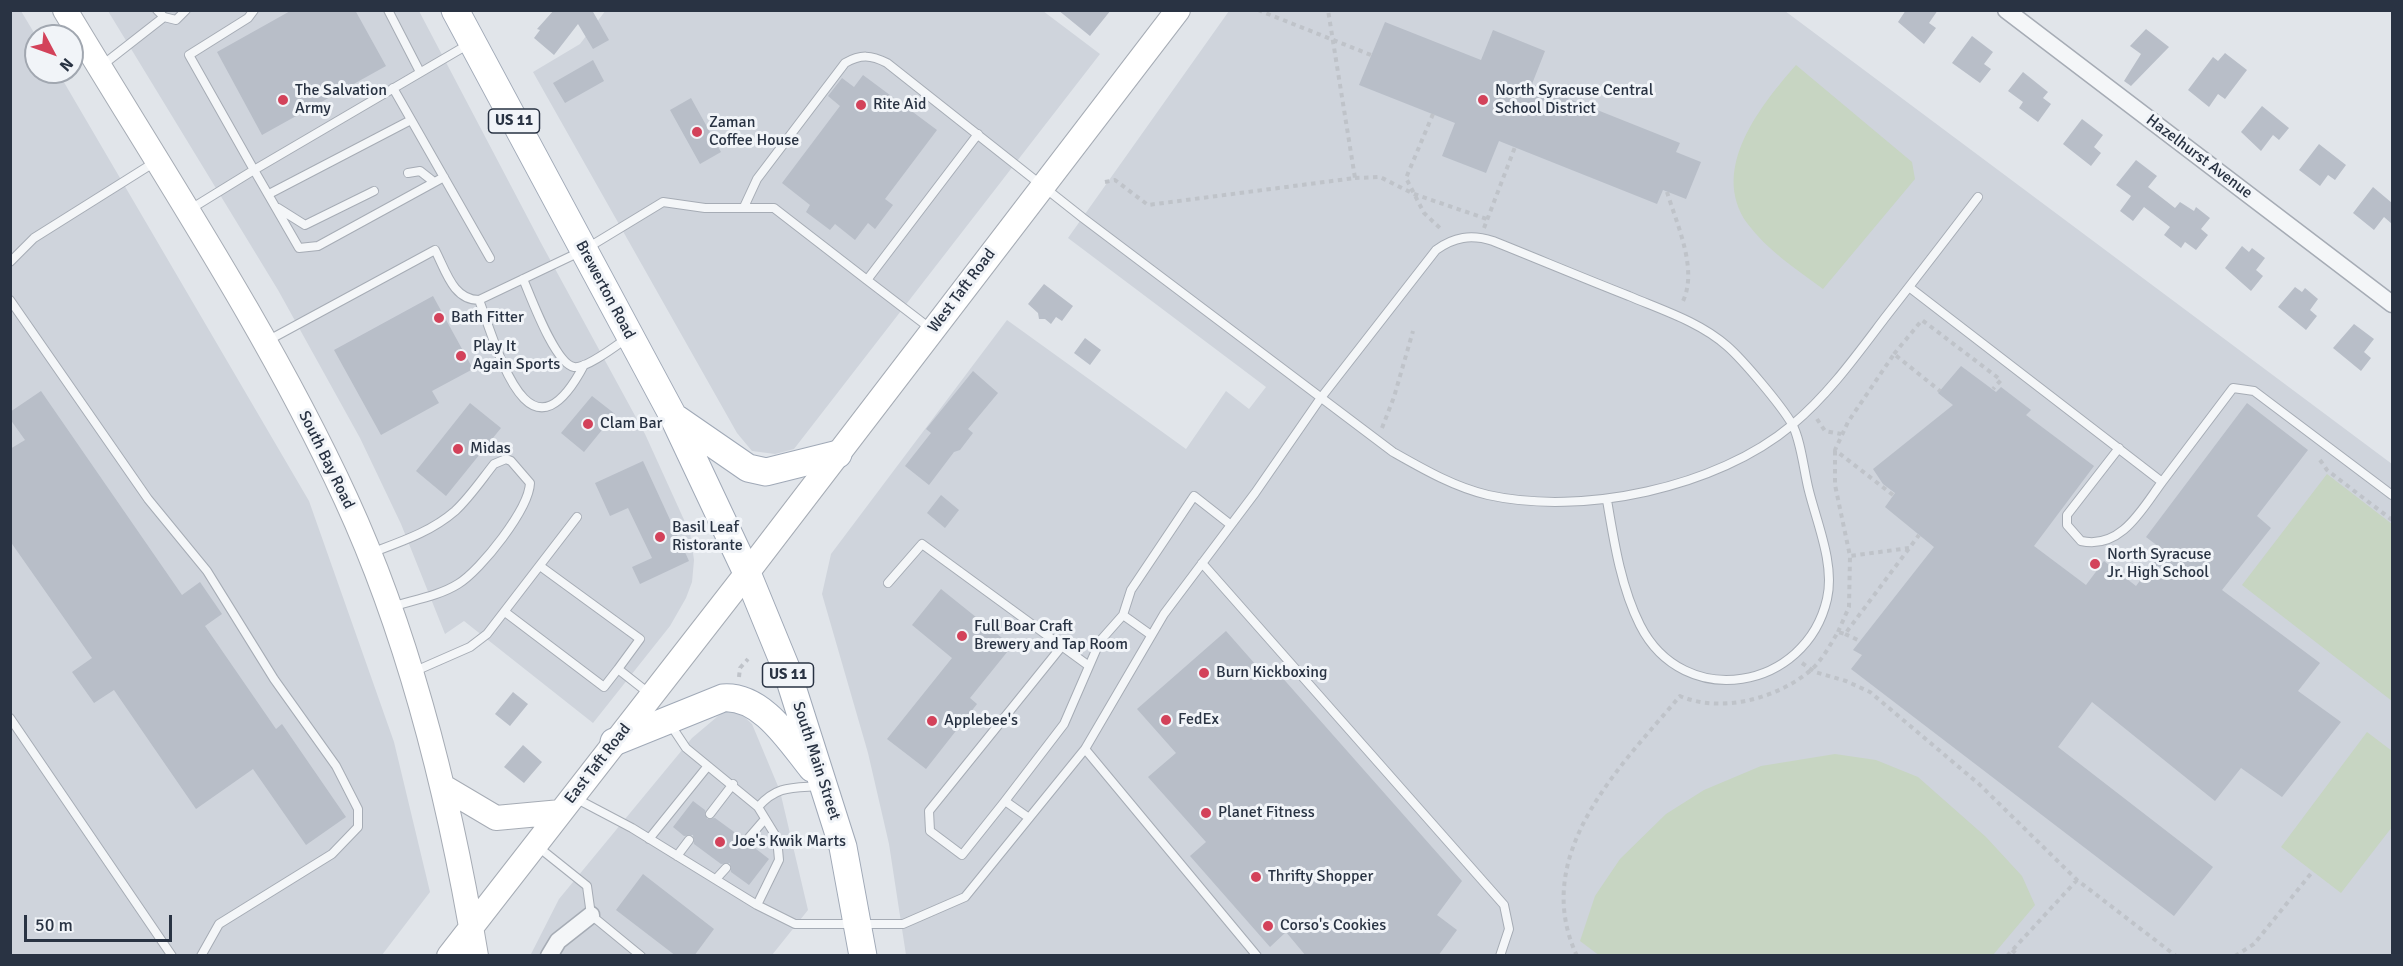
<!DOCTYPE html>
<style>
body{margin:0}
#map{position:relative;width:2403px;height:966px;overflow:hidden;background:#e1e5ea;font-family:Signika,sans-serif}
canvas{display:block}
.frame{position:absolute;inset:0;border:12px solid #293343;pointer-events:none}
.north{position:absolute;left:24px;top:24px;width:60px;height:60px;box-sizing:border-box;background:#f1f4f8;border:2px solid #a1a7b0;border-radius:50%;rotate:131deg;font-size:16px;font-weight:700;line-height:24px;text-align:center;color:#293343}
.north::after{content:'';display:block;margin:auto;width:21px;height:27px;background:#d3425a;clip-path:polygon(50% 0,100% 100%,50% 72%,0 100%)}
.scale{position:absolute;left:24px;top:915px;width:148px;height:27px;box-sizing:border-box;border:3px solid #293343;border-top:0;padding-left:8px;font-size:18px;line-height:21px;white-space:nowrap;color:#293343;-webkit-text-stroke:4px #f1f4f8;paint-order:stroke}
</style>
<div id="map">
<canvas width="2403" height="966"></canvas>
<div class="frame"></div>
<div class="north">N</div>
<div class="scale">50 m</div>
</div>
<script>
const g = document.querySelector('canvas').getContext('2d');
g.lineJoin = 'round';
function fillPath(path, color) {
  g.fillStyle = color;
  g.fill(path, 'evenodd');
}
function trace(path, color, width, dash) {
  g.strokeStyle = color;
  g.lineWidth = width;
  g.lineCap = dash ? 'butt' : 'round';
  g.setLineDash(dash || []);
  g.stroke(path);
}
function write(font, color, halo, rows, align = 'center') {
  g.font = font + ' Signika,sans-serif';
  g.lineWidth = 6;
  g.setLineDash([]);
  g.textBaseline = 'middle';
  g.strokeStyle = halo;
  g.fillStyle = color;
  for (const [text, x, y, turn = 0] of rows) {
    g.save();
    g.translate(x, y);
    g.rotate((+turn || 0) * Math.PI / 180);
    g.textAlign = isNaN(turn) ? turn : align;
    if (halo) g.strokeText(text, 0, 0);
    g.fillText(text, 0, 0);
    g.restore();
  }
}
const built = new Path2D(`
 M606 10 1043 11 1100 54 794 449 775 454 752 451 737 433 533 72 580 44Z
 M10 11H21L36 36V72H58L309 501 394 742 430 892 382 955H11Z
 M108 11H419L541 243 645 434 690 533 694 560 692 582 686 598 670 626 593 723 464 621 445 634 401 524 360 438 278 290Z
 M1229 11H1785L2392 464V955H906L889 844 868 753 822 594 831 554 1007 320 1186 449 1226 391 1249 409 1266 387 1068 238Z
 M724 711 741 714 752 724 780 791 808 910 772 955 530 956 559 899 692 738Z`);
const green = new Path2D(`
 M1796 65 1912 162 1915 179 1823 289C1796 269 1767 250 1747 223 1709 169 1761 105 1796 65Z
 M2327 474 2392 524V701L2242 585Z
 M2367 732 2392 751V827L2341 893 2281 847Z
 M1835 754 1876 760 1918 777 1986 837 2022 876 2035 905 1993 955 1600 956 1580 941 1595 896 1620 859 1666 814 1704 790 1761 766Z`);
const building = new Path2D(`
 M292 10H355L386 66 262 135 217 52Z
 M554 10H592L609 40 593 49 578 24 554 55 534 38 540 30 537 29Z
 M1058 10H1111L1090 36Z
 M1906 10H1938L1929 23 1936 28 1924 44 1898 22Z
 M1385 22 1481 60 1493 30 1545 51 1532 84 1680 143 1676 152 1701 162 1686 199 1663 190 1657 204 1499 141 1486 173 1442 156 1455 123 1359 85Z
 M2146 29 2169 47 2131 86 2124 81 2141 54 2130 46Z
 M1972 36 1993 52 1984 64 1991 69 1980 83 1952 63Z
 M2225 53 2247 70 2225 99 2218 94 2209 107 2188 90 2213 57 2218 61Z
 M593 60 604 81 565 103 553 83Z
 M2023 72 2048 92 2043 98 2051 104 2038 122 2019 108 2023 102 2008 91Z
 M863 75 937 130 885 199 893 205 875 229 868 223 855 240 835 224 830 230 806 212 810 205 782 183 840 106 828 96 842 78 854 87Z
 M691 98 721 152 700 164 670 110Z
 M2262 106 2289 128 2279 140 2273 135 2261 151 2241 132Z
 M2082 119 2103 135 2094 147 2101 153 2091 166 2063 144Z
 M2319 144 2346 165 2335 180 2328 175 2320 186 2299 170Z
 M2136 160 2157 176 2148 187 2175 208 2180 202 2194 211 2196 207 2210 218 2201 229 2208 235 2196 250 2185 242 2181 248 2164 235 2170 227 2144 207 2133 221 2120 211 2131 196 2116 185Z
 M2373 187 2392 203V224L2384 217 2374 230 2353 213Z
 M2242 246 2249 252 2252 248 2265 258 2256 270 2263 276 2251 291 2225 268Z
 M1044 284 1073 306 1062 321 1056 317 1051 324 1045 319H1039L1038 313 1028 304Z
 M2295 287 2302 292 2305 288 2318 299 2310 310 2317 316 2306 330 2278 307Z
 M433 296 473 369 432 391 439 403 381 435 334 350Z
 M2354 324 2374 339 2364 352 2371 358 2361 371 2333 348Z
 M1085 338 1101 350 1090 365 1074 353Z
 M1961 366 1996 392 2001 387 2031 410 2026 415 2094 466 2034 546 2086 585 2104 561 2136 586 2163 550 2146 537 2247 403 2308 450 2257 516 2271 528 2222 590 2320 663 2298 691 2341 722 2282 797 2241 768 2215 801 2092 702 2058 747 2213 867 2174 916 1851 669 1862 655 1853 650 1934 547 1885 507 1895 493 1883 484 1873 469 1953 405 1938 393Z
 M973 371 998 393 968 429 973 433 960 450 954 452 929 485 905 466 931 433 926 429Z
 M41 391 182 595 200 582 222 614 205 626 276 729 282 724 346 817 306 845 253 769 196 809 114 690 94 703 72 672 92 658 10 541V449L25 440 10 419V412Z
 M592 396 615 414 584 452 561 433Z
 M470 403 501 428 446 496 416 471Z
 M643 461 689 561 640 584 632 567 652 558 628 508 610 516 595 483Z
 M941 495 959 510 945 528 927 513Z
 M941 589 1012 646 970 698 977 704 926 769 887 739 952 658 912 625Z
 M1226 631 1263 673 1272 666 1462 881 1437 915 1457 930 1438 956H1306L1286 932 1270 947 1190 856 1206 842 1148 777 1176 753 1137 709Z
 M513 692 528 704 510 726 495 714Z
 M523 745 542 762 524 783 504 767Z
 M693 801 705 810 707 819 715 818 741 837 742 846 751 845 769 859 749 885 731 872 730 863 721 864 694 844 693 835 684 836 673 827Z
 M643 874 714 929 694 956H676L616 910Z`);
const path = new Path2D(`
 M1258 10 1371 55
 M1433 114 1406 178 1424 213 1442 230
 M1355 178 1380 177 1414 194 1487 219
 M1105 182 1115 180 1148 205 1355 178 1328 10
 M1667 192C1677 225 1699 271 1682 303
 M1484 228 1515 147
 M1894 354 1922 320 2001 380 1993 389
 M1817 419 1825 431 1841 434
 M1382 428 1394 397 1413 331
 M1835 451V485L1850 556 1909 548
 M2320 460 2327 470 2392 520
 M1893 495 1835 450 1848 422 1894 354 1940 391
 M1838 632 1849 607 1850 556
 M1845 634 1860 641
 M1802 663 1815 672 1846 681 1870 692 1979 784 2077 880 2176 956
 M739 677 740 668 748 659
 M2012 950 2019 956
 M1577 956C1529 854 1621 766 1680 696 1722 714 1778 698 1811 670 1823 659 1830 645 1838 632L1845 634 1919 535
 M2007 956 2077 880
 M2235 956 2254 944 2313 871`);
const lane = new Path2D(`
 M157 10 164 17 176 20 186 10
 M388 10 420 72
 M100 67 164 17
 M393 88 490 258
 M408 173 420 171 434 182
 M444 177 318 246 299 248 254 170 469 44
 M269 194 411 120
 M744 207 757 179 845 63C861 54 871 55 887 63L1083 218 1393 452C1423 469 1454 487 1488 495 1582 516 1717 488 1792 425 1828 395 1856 356 1884 319 1916 278 1947 238 1978 197
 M278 208 305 225 374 191
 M189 210 254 170 189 55 248 18 254 10
 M10 262 34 238 155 162
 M523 279C531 297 555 364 574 367 586 369 617 345 627 338
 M867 280 931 329
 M1909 287 2162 482 2233 388 2254 391 2392 495
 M10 300 148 499 207 571 274 679 336 766 358 809V827L332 854 219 924 201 956
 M479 300C499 353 529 470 584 365
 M267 341 435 250C446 271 453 300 479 300L584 250 663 202 705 208H774L867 280 978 134
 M2119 448 2067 515V525L2081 541C2121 550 2142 509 2162 482
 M371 553C400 542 431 532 455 511 470 497 482 479 494 464L506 459 511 461 530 483C529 509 481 570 458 584 439 596 413 600 391 607
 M1202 563 1504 905 1509 929 1500 956
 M540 566 640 639 618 669
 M888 583 922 544 1089 666
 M505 612 604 687 618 669 651 695
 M1123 615 1131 590 1194 496 1231 525
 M413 672 470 647 487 634 577 517
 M10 718 172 956
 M670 724 686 748 758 807 777 838 779 860 757 905
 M1085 749 1257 956
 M575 798 632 828 757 905 795 924H903L965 897 1085 749 1164 614 1255 493 1320 399 1436 250C1454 237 1471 234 1493 241 1538 259 1583 278 1629 296 1662 310 1700 322 1727 346 1743 360 1781 405 1792 424 1801 440 1804 472 1809 491 1817 523 1835 565 1827 599 1806 690 1684 712 1640 625 1621 587 1614 542 1607 500
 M1005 801 962 855 930 831 929 811 1062 646
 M758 807C777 785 793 788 820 786
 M710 814 733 784
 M1029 818 1005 801 1064 724 1100 641 1123 615 1151 635
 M649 839 707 767
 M746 841 765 819
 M537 846 587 886 591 915 641 956
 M677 856 689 840
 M716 879 726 868`);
const street = new Path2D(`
 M2006 10 2392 304
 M549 956 558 941 591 915`);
const secondary = new Path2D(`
 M65 10C161 170 268 330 346 499 410 638 451 805 476 956
 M442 786 496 818 561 812
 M449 956 747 573 1178 10`);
const primary = new Path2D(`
 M455 10 673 416 747 573 786 668 843 847 863 956
 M677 419 748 468 766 472 838 454
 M614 742 723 698C762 695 790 741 812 768`);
const markers = [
 [283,100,6,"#d3425a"],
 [1483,100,6,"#d3425a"],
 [861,105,6,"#d3425a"],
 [697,132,6,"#d3425a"],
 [439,318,6,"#d3425a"],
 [461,356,6,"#d3425a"],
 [588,424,6,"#d3425a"],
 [458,449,6,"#d3425a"],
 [660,537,6,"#d3425a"],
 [2095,564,6,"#d3425a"],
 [962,636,6,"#d3425a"],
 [1204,673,6,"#d3425a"],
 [1166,720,6,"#d3425a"],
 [932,721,6,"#d3425a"],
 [1206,813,6,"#d3425a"],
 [720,842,6,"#d3425a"],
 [1256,877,6,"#d3425a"],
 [1268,926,6,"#d3425a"]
];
const shields = [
 [514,121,51],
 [788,675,51]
];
const shieldNames = [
 ["US 11",514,121],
 ["US 11",788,675]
];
const poiNames = [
 ["The Salvation",295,91],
 ["Army",295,109],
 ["North Syracuse Central",1495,91],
 ["School District",1495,109],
 ["Rite Aid",873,105],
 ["Zaman",709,123],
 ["Coffee House",709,141],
 ["Bath Fitter",451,318],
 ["Play It",473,347],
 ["Again Sports",473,365],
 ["Clam Bar",600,424],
 ["Midas",470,449],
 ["Basil Leaf",672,528],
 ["Ristorante",672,546],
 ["North Syracuse",2107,555],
 ["Jr. High School",2107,573],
 ["Full Boar Craft",974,627],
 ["Brewery and Tap Room",974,645],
 ["Burn Kickboxing",1216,673],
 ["FedEx",1178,720],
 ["Applebee's",944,721],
 ["Planet Fitness",1218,813],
 ["Joe's Kwik Marts",732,842],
 ["Thrifty Shopper",1268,877],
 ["Corso's Cookies",1280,926]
];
const streetNames = [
 ["Hazelhurst Avenue",2199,157,37],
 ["Brewerton Road",605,290,62],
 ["West Taft Road",962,291,-53],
 ["South Bay Road",326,460,64],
 ["South Main Street",816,761,72],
 ["East Taft Road",598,764,-52]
];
fillPath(built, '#cfd4dc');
fillPath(green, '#c7d5c2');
fillPath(building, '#b8bec8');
trace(lane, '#a6acb5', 10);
trace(street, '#a6acb5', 19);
trace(secondary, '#a6acb5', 26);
trace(primary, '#a0a9b7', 29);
trace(path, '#bfc3c9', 4, [4.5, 4.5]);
trace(lane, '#f4f6f8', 8);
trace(street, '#f4f6f8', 16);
trace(secondary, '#fff', 24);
trace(primary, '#fff', 27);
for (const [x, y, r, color] of markers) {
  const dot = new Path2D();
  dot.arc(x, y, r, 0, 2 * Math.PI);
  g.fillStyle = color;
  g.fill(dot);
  trace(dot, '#f1f4f8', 2);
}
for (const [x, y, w] of shields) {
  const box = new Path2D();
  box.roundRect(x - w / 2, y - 12, w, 24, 4.5);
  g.fillStyle = '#f1f4f8';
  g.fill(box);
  trace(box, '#293343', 1.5);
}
write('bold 15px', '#293343', null, shieldNames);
write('16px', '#293343', '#f1f4f8', poiNames, 'left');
write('16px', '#293343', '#f1f4f8', streetNames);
</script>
